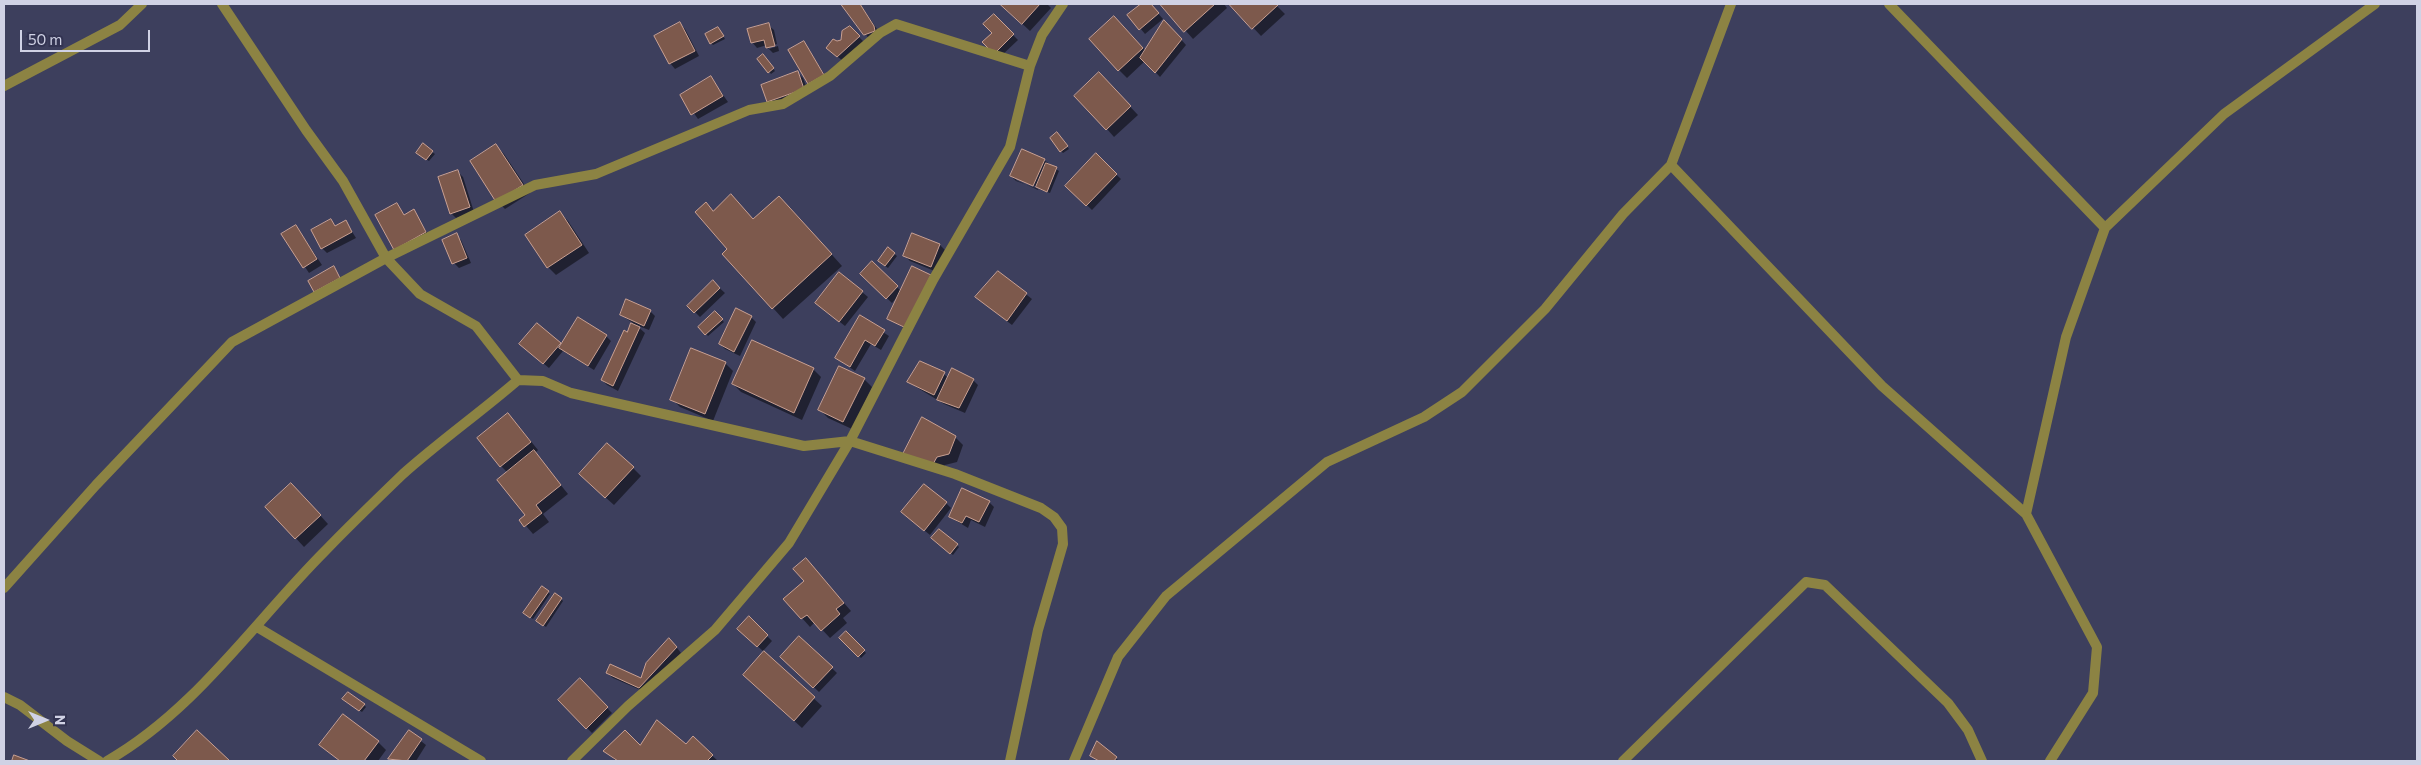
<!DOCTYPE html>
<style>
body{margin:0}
#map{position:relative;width:2421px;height:765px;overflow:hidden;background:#3d3f5d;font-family:Commissioner,sans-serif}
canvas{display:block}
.frame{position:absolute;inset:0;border:5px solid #d0d2e5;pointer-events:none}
.north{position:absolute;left:20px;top:695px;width:50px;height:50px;-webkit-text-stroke:4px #333452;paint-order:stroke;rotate:90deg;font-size:14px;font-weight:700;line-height:20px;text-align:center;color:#d0d2e5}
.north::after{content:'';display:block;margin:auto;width:18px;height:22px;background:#d0d2e5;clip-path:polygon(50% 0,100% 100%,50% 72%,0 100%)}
.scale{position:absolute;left:20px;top:30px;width:130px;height:22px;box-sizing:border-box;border:2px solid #d0d2e5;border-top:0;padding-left:6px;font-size:15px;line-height:18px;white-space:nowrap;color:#d0d2e5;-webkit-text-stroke:4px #333452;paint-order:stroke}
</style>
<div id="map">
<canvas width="2421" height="765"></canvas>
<div class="frame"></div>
<div class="north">N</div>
<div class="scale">50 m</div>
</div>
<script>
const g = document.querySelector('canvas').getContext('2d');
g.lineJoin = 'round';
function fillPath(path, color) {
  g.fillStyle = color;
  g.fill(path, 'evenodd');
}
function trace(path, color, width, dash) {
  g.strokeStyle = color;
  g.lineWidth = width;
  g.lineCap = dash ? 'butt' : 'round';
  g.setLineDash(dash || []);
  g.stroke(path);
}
const shadow = new Path2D(`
 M843 4H860L879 32 870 40Z
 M1001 4H1047L1051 8 1030 31Z
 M1143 4H1150L1163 19 1145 34 1129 15Z
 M1162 4H1224L1227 8 1193 39Z
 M1231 4H1275L1285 14 1261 36Z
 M994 16 1018 40 999 58 984 42 994 33Z
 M680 24 685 29 699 56 675 69 670 63Z
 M768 25 774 30 777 44 769 46V49L778 46 779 51 773 53 768 48 767 45 757 48 752 42Z
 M1122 25 1146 51 1169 26 1186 45 1160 77 1145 61 1127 78 1119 70Z
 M718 28 725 39 713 45 711 43Z
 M850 28 864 42 843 61 833 53 837 43 843 40Z
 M804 42 828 80 815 89Z
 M763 56 775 71 771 74 759 59Z
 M798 73 803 78 809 94 768 102 763 86Z
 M711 78 728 102 698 119 681 95Z
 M1107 82 1138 115 1114 137 1107 129Z
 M1059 136 1069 149 1063 153 1061 151Z
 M496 146 504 154 530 193 505 209 497 201Z
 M432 152 435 154 429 161 420 155Z
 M1096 155 1121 179 1092 210 1067 186Z
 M1044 160 1059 171 1050 193 1016 181 1011 176ZM1016 177 1039 188 1038 190 1016 180Z
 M458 172 463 177 474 212 456 218 451 213Z
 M397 204 405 216 413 211 430 237 401 254Z
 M790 208 842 266 783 319 773 308 729 249 713 212 754 220Z
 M560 213 568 221 589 253 556 275 548 267Z
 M331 221 337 227 346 222 356 238 327 253 322 248Z
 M296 226 322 265 309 273 283 234Z
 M913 234 940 245 945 250 937 272 910 261 905 256Z
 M456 235 461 240 471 263 459 268 454 263Z
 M888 249 897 256 888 268 881 263Z
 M872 263 902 292 911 332 889 319 900 294 892 303 862 274Z
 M998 272 1032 299 1012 325 982 302Z
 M713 282 725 293 700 317 689 306Z
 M862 292 868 297 845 326 822 308Z
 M650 311 655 316 649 330 636 325 645 333 618 391 607 385 602 380 633 323 621 315Z
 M715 313 724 322 708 336 700 327Z
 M751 317 756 322 740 356 725 349 720 344Z
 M860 317 889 336 881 350 871 344 855 371 836 358Z
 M606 336 611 341 594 370 563 351 549 368 526 349 560 344 562 346Z
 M752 341 813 369 821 377 802 420 741 392 733 384Z
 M725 363 733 371 713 421 680 407 672 399Z
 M944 374 948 378 973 380 978 385 965 413 944 404 908 382Z
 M864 379 872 387 852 429 828 418 820 410Z
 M516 423 538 450 535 453 568 494 543 514 549 522 533 534 521 520 527 515 508 473 501 466Z
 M955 437 963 445 957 462 945 465 941 472 911 464Z
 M633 468 641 476 614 505 588 482Z
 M299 492 328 524 304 547 267 507Z
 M989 502 994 507 985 527 971 520 968 528 950 517Z
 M946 503 951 508 930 535 908 517Z
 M940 531 959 547 953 555 933 538Z
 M806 559 851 611 843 618 847 623 830 638 815 622 810 627 785 599 806 581Z
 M548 592 550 594 533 619 527 615Z
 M561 599 563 601 546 627 540 623Z
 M749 618 772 641 763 651 744 634Z
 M846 633 866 653 861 658 841 638Z
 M800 638 837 673 819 692 782 657Z
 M674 644 681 653 645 692 613 678 607 673 642 680Z
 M764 653 822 706 802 728 753 683Z
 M580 680 612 713 592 733 559 700Z
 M346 701 364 705 366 707 362 712Z
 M409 732 426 745 416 761H391L389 759Z
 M693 738 718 761H616L605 751 686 745Z
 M378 742 386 750 378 761H340L321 745Z
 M1091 755 1116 758 1119 761H1097Z`);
const building = new Path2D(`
 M841 4H860L874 26 875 31 864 35Z
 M1000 4H1040L1022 24Z
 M1141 4H1151L1159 13 1139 30 1127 15Z
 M1160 4H1215L1184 32Z
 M1229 4H1276L1278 5 1252 29Z
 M994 14 1014 34 994 54 982 42 992 33 983 24Z
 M1114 16 1143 48 1118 71 1089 39Z
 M1164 20 1182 39 1155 73 1140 58Z
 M680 22 695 51 669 64 654 36Z
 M769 23 775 46 766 48 764 40 751 43 747 29Z
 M850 26 860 36 837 57 826 48 833 39 837 41 841 40 842 31Z
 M718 27 724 36 710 44 705 34Z
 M804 41 824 75 808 84 788 50Z
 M763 54 774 68 768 73 757 59Z
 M798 71 804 89 767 102 761 85Z
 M1099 72 1131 106 1106 130 1074 96Z
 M711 76 723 96 691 115 680 95Z
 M1057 132 1068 146 1060 152 1050 138Z
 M423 143 433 151 426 160 416 153Z
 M496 144 523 185 496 202 470 161Z
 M1022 149 1045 159 1033 186 1010 176Z
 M1096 153 1117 174 1086 206 1065 186Z
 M1046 163 1057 167 1047 192 1036 187Z
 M458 170 470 207 450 214 438 177Z
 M731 194 753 219 779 196 832 254 772 309 722 254 727 249 695 212 706 202 713 211Z
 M397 203 404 215 414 209 426 232 394 250 375 215Z
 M560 211 582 245 547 268 525 235Z
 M331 219 335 226 346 220 352 232 321 249 311 230Z
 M296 225 317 259 303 268 281 234Z
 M457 233 467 258 452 264 442 240Z
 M912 233 940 244 931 267 903 256Z
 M888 247 895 253 885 266 878 261Z
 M872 261 898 286 886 299 860 274Z
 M334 266 340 278 314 292 308 281Z
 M912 266 931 275 906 328 887 319Z
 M998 271 1027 293 1007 321 975 297Z
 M839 272 863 291 839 322 815 303Z
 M713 280 720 288 694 313 687 306Z
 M626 299 651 310 644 326 620 315Z
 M736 308 752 316 734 352 719 344Z
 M715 311 723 319 705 335 698 327Z
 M860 315 885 330 875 346 865 340 850 367 835 358Z
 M578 317 607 335 588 366 559 348Z
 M537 323 561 343 543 364 519 344Z
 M631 323 640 327 613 386 601 380 624 330 627 332Z
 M752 340 814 368 794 413 732 384Z
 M691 348 726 362 705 414 670 400Z
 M920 361 945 372 934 395 907 382Z
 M839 366 865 378 843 422 818 410Z
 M952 368 974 379 959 408 937 400Z
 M508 413 531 442 500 467 477 438Z
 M922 417 956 436 949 454 937 457 933 464 902 456Z
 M607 443 634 467 605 498 579 474Z
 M534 450 561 485 536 505 542 513 524 527 519 520 525 515 497 480Z
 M291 483 321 515 295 539 265 507Z
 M924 484 947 502 924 531 901 512Z
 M962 488 990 501 979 522 966 516 962 523 949 517Z
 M939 529 958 544 950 554 931 538Z
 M806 558 844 603 836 609 840 614 821 631 807 615 801 619 783 599 804 581 793 569Z
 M542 586 549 591 530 618 523 613Z
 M555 593 562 598 543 626 536 621Z
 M749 616 768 635 757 647 737 629Z
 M846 631 865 650 858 657 839 638Z
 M799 636 833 667 813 688 780 657Z
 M669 638 677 647 639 688 606 673 610 664 641 678 646 663Z
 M764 651 815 697 794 721 743 675Z
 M580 678 608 707 586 729 558 700Z
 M348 692 365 704 359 711 342 699Z
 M343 714 379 741 364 761H340L319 745Z
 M657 720 686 744 693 736 713 755 707 761H618L603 751 625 730 640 745Z
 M197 730 230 761H178L173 756Z
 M409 730 422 739 407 761 388 759Z
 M1097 741 1117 757 1114 761H1099L1090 756Z
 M14 755 30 761H12Z`);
const street = new Path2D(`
 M222 4 306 130 343 181 386 258 420 294 476 326 518 380
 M1889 4 2105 228
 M4 86 120 25 142 4
 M1671 165 1882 386 2026 514 2097 647 2093 693 2050 761
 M2026 514 2066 337 2105 228 2224 114 2375 4
 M4 588 96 485 232 342 386 258 535 185 596 174 749 110 783 104 830 76 880 33 896 24 1030 66
 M257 627 481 761
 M4 697 20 705 67 741 99 761
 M107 761C195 711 254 622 325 551 350 525 377 499 403 474 440 441 481 412 518 380L543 381 571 393 804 446 850 441 955 474 1041 508 1054 517 1062 528 1063 544 1038 630 1010 761
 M572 761 628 706 715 630 789 543 850 441 933 280 1010 147 1030 66 1042 35 1063 4
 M1074 761 1118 657 1166 596 1327 462 1424 417 1462 392 1545 309 1623 214 1671 165 1731 4
 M1623 761 1806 582 1825 585 1948 703 1968 730 1982 761`);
fillPath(shadow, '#0007');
fillPath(building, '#7d594c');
trace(building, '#c9a092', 1);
trace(street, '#8c8343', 10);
</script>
